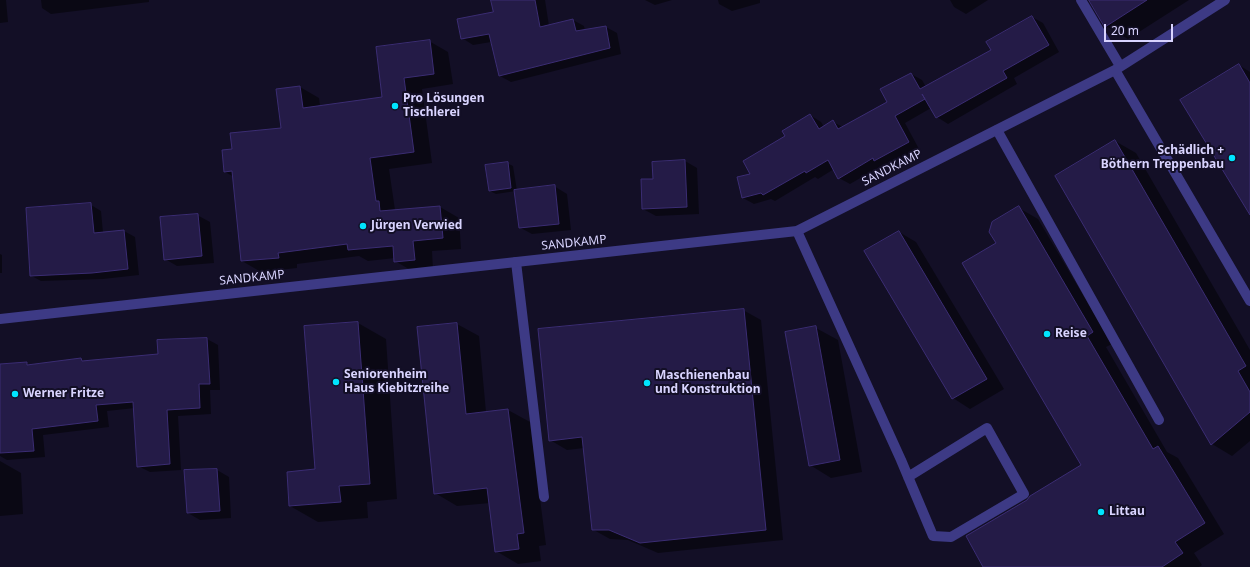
<!DOCTYPE html>
<meta charset="utf-8">
<style>
body{margin:0}
#map{position:relative;width:1250px;height:567px;overflow:hidden;background:#130f26;font-family:"Noto Sans",sans-serif}
canvas{display:block}
.scale{position:absolute;left:1104px;top:24px;width:69px;height:18px;box-sizing:border-box;border:2px solid #d9d4ff;border-top:0;padding-left:5px;font-size:12px;line-height:14px;white-space:nowrap;color:#d9d4ff;-webkit-text-stroke:3px #130f26;paint-order:stroke}
</style>
<div id="map">
<canvas width="1250" height="567"></canvas>
<div class="scale">20 m</div>
</div>
<script>
const g = document.querySelector('canvas').getContext('2d');
g.lineJoin = 'round';
function fillPath(path, color) {
  g.fillStyle = color;
  g.fill(path, 'evenodd');
}
function trace(path, color, width, dash) {
  g.strokeStyle = color;
  g.lineWidth = width;
  g.lineCap = dash ? 'butt' : 'round';
  g.setLineDash(dash || []);
  g.stroke(path);
}
function write(font, color, halo, rows, align = 'center') {
  g.font = font + ' "Noto Sans",sans-serif';
  g.lineWidth = 4;
  g.setLineDash([]);
  g.textBaseline = 'middle';
  g.strokeStyle = halo;
  g.fillStyle = color;
  for (const [text, x, y, turn = 0] of rows) {
    g.save();
    g.translate(x, y);
    g.rotate((+turn || 0) * Math.PI / 180);
    g.textAlign = isNaN(turn) ? turn : align;
    if (halo) g.strokeText(text, 0, 0);
    g.fillText(text, 0, 0);
    g.restore();
  }
}
const shadow = new Path2D(`
 M0 0H6L8 22 0 23Z
 M41 0H149V2L51 14 42 8Z
 M492 0H545L549 26 573 20 584 26 585 31 606 27 617 33 621 54 511 82 500 76 491 42 473 45 462 38 494 13Z
 M645 0H672L655 5Z
 M718 0H760V3L732 11 719 4Z
 M950 0H988L966 14 954 7Z
 M1090 0H1189L1128 39 1106 26Z
 M1032 17 1043 23 1059 52 1014 78 1017 84 948 124 937 117 931 108 905 123 919 149 886 166 883 165 850 184 839 178 834 169 818 179 815 177 775 201 771 199 754 204 743 198 752 175 786 137 810 115 821 122 824 127 833 122 843 127 888 103 911 74 922 80 926 87 992 50Z
 M429 41 448 52 453 84 422 89 432 163 389 169 395 210 440 207 459 218 461 249 432 251 433 270 414 272 395 261V258L368 261 359 256 297 264V268L261 272 242 261 234 177 225 172 233 150 282 129 300 87 319 98 320 106 383 98Z
 M1239 65 1250 72V213Z
 M1115 141 1136 153 1250 350V441L1232 456 1212 444Z
 M685 161 697 168 699 214 656 216 643 209 654 179Z
 M507 163 513 166 517 191 554 186 567 194 571 230 532 234 519 227 516 191 496 194 490 191Z
 M91 205 101 211 103 233 124 231 135 237 139 275 103 279 41 281 30 275Z
 M1019 208 1038 219 1112 344 1106 347 1167 452 1178 458 1224 534 1194 553 1202 565 1199 567H984L1028 500 1082 465 997 243Z
 M197 215 210 222 214 263 177 266 165 259Z
 M899 232 916 242 1004 389 970 409 953 398Z
 M0 254 2 255V273H0Z
 M743 310 761 320 783 540 658 553 628 540 610 539 592 529 584 448 567 450 550 440Z
 M358 323 386 339 397 499 367 502 368 518 318 522 290 506 316 470 306 327Z
 M457 324 479 336 486 412 508 410 530 422 546 545 539 546 541 561 518 564 496 551 490 503 457 506 435 493Z
 M816 328 838 340 862 472 831 478 810 465Z
 M207 339 218 345 220 390H210L211 414 178 416 181 470 150 472 138 466 135 408 107 411 109 427 43 435 45 457 7 460 0 456V365L27 363 30 365 81 359 86 362 159 355Z
 M0 461 21 473 23 514 0 516Z
 M217 470 229 477 231 518 200 520 188 513 185 471Z`);
const building = new Path2D(`
 M491 0H535L540 27 573 19 576 31 606 26 610 48 499 76 489 34 461 39 457 19 493 12Z
 M1089 0H1147L1105 27Z
 M1032 16 1049 45 1003 71 1007 78 936 118 922 94 925 99 895 116 909 142 874 161 873 158 838 179 828 160 806 173 805 171 763 195 761 193 742 198 737 177 750 174 743 161 785 136 782 131 810 114 819 129 833 120 838 129 887 102 880 89 911 73 920 89 991 50 986 42Z
 M430 40 434 74 404 78 414 152 370 158 376 201H379L380 211 440 206 443 238 413 241 415 260 394 262 393 246 348 250 347 244 278 253 279 258 241 261 232 171 224 172 222 150 232 149 230 133 281 128 276 89 300 86 303 108 382 97 376 47Z
 M1239 64 1250 83V215L1180 100Z
 M1115 140 1246 366 1238 371 1250 392V412L1211 445 1055 176Z
 M685 160 687 207 642 209 641 179H653L652 162Z
 M508 162 511 188 489 191 485 165Z
 M555 185 559 224 519 228 514 190Z
 M91 203 94 233 124 230 128 269 92 273 30 276 26 208Z
 M1019 206 1093 332 1087 336 1153 449 1158 446 1205 523 1175 542 1183 553 1162 567H983L966 536 1027 500 1030 496 1081 465 962 263 996 243 989 232 992 222Z
 M198 214 202 256 164 260 160 217Z
 M899 231 987 379 952 399 864 251Z
 M744 309 766 530 640 543 609 530H592L582 437 549 441 538 329Z
 M358 322 370 484 339 486 341 502 289 506 287 472 315 469 304 326Z
 M457 323 466 414 508 409 524 533 517 534 519 549 495 552 487 488 434 494 417 327Z
 M816 326 840 460 809 466 785 332Z
 M207 338 210 384H199L200 408 167 410 170 464 137 467 133 402 96 405 98 421 32 429 34 451 0 453V364L27 362V365L81 358 82 361 158 354 157 340Z
 M217 469 220 511 187 513 184 470Z`);
const service = new Path2D(`
 M1081 0 1120 66
 M997 130 1159 420
 M797 231 901 460 933 536 951 537 1024 494 987 428 908 477
 M516 262 544 497`);
const minor = new Path2D(`
 M1115 70 1250 301
 M0 319 797 231 1115 70 1225 0`);
const markers = [
 [395,106,4,"#00e5ff"],
 [1232,158,4,"#00e5ff"],
 [363,226,4,"#00e5ff"],
 [1047,334,4,"#00e5ff"],
 [336,382,4,"#00e5ff"],
 [647,383,4,"#00e5ff"],
 [15,394,4,"#00e5ff"],
 [1101,512,4,"#00e5ff"]
];
const poiNames = [
 ["Pro Lösungen",403,99],
 ["Tischlerei",403,113],
 ["Schädlich +",1224,151,"right"],
 ["Böthern Treppenbau",1224,165,"right"],
 ["Jürgen Verwied",371,226],
 ["Reise",1055,334],
 ["Seniorenheim",344,375],
 ["Haus Kiebitzreihe",344,389],
 ["Maschienenbau",655,376],
 ["und Konstruktion",655,390],
 ["Werner Fritze",23,394],
 ["Littau",1109,512]
];
const streetNames = [
 ["SANDKAMP",892,168,-27],
 ["SANDKAMP",574,243,-6],
 ["SANDKAMP",252,278,-6]
];
fillPath(shadow, '#0007');
fillPath(building, '#241b47');
trace(building, '#3b2d73', 1);
trace(service, '#3d3a85', 10);
trace(minor, '#3d3a85', 10);
for (const [x, y, r, color] of markers) {
  const dot = new Path2D();
  dot.arc(x, y, r, 0, 2 * Math.PI);
  g.fillStyle = color;
  g.fill(dot);
  trace(dot, '#130f26', 1.5);
}
write('bold 12px', '#d9d4ff', '#130f26', poiNames, 'left');
write('12px', '#d9d4ff', '#130f26', streetNames);
</script>
